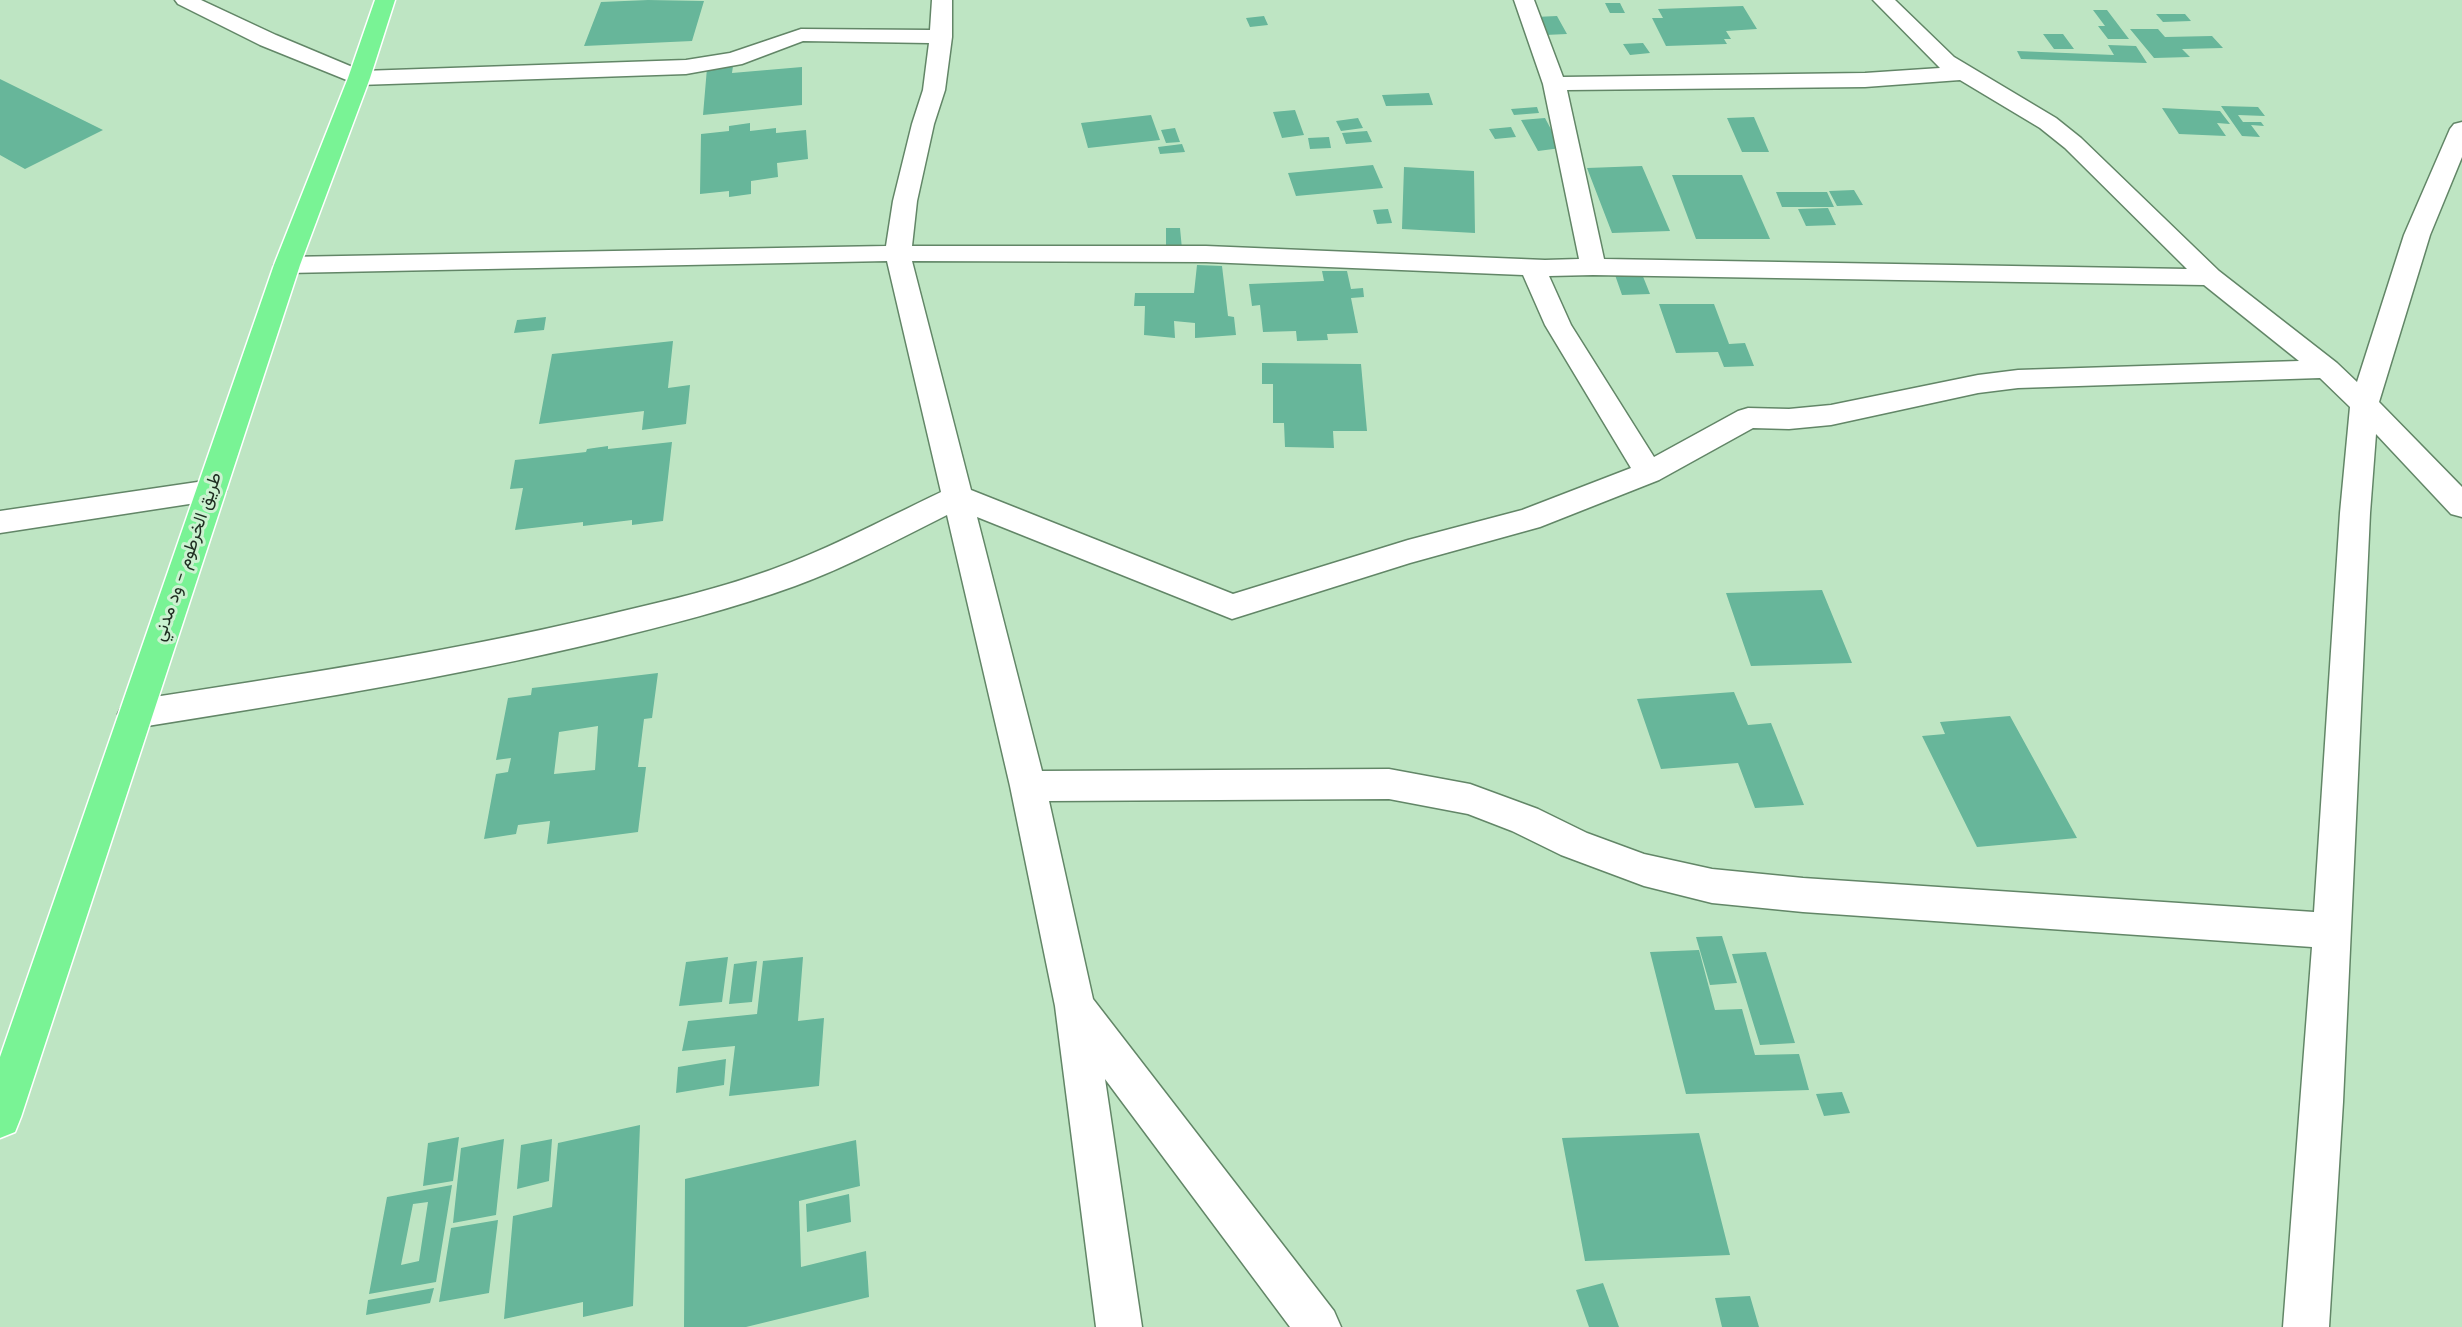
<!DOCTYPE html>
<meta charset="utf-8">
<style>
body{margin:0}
canvas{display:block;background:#bee5c3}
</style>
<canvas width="2462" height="1327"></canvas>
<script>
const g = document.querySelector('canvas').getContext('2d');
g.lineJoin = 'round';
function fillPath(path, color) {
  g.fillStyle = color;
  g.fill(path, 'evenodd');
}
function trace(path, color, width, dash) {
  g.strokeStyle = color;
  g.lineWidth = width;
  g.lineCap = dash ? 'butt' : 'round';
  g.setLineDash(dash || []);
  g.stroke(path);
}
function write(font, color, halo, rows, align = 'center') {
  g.font = font + ' "DM Sans",Vazirmatn,sans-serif';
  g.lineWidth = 6;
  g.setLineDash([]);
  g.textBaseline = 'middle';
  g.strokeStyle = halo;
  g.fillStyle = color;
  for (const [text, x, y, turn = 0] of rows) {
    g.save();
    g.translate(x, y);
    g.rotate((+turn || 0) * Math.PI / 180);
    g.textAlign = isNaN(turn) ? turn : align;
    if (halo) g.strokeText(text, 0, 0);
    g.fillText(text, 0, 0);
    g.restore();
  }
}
const building = new Path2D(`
 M648 0 704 1 692 41 584 46 601 2Z
 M1605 3H1620L1625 13H1610Z
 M1743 6 1757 29 1726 31 1731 39H1724L1727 44 1666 46 1652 18H1663L1658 9Z
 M2093 10H2107L2129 39H2108L2098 26H2105Z
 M2156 14H2185L2191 21 2163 22Z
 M1264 16 1268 25 1250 27 1246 18Z
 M1557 16 1567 34 1545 35 1535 17Z
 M2130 29H2158L2165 37 2212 36 2223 48 2182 49 2190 57 2154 58Z
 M2043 34H2063L2074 49H2054Z
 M1643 43 1650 53 1630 55 1623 44Z
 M2108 45 2136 46 2147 63 2021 59 2017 51 2114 55Z
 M733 66 732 73 802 67V105L703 115 707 68Z
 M0 79 103 130 25 169 0 155Z
 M1429 93 1433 105 1386 106 1382 95Z
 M2221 106 2258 107 2265 116 2238 115 2243 122H2261L2264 126 2251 125 2260 137 2242 136Z
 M1537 107 1539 113 1514 115 1511 109Z
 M2162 108 2220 111 2230 124 2217 123 2226 136 2179 134Z
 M1295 110 1304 135 1282 138 1273 112Z
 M1151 115 1160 140 1088 148 1081 123Z
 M1754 117 1769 152H1742L1727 118Z
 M1358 118 1363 128 1341 131 1336 121Z
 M1545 118 1561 148 1538 151 1521 120Z
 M750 123V131L776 128V133L806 130 808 159 777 163 778 177 751 181V194L729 197V191L700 194 701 134 729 131V126Z
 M1511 127 1516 137 1495 139 1489 129Z
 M1175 128 1180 142 1166 143 1161 130Z
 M1367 131 1372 142 1346 144 1342 133Z
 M1329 137 1331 148 1310 149 1308 138Z
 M1182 144 1185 152 1160 154 1158 147Z
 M1373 165 1383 188 1296 196 1288 173Z
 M1642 166 1670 231 1612 233 1587 168Z
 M1404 167 1474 171 1475 233 1402 229Z
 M1672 175H1742L1770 239H1696Z
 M1854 190 1863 205 1837 206 1829 191Z
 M1776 192H1827L1834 207H1782Z
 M1828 208 1836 225 1806 226 1798 209Z
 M1388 209 1392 223 1377 224 1373 210Z
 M1166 228H1180L1182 249H1166Z
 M1197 265 1222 266 1228 316 1234 317 1236 335 1195 338V323L1174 321 1175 338 1144 335 1145 306H1134L1135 293H1194Z
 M1322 271H1347L1351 289 1363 288 1364 297 1351 298 1358 333 1327 334 1328 340 1297 341 1296 331 1263 332 1260 305 1252 306 1249 284 1324 281Z
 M1642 274 1650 294 1622 295 1615 275Z
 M1659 304H1714L1729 344 1745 343 1754 366 1724 367 1718 352 1676 353Z
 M546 317 544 330 514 333 517 320Z
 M673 341 668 388 690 385 686 424 642 430 644 411 539 424 552 354Z
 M1262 363 1361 364 1367 431H1333L1334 448 1285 447 1284 423H1273V384H1262Z
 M672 442 663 521 632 525V520L583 526V522L515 530 523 488 510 489 515 460 586 452 587 449 608 446V449Z
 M1822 590 1852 663 1751 666 1726 593Z
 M658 673 652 718 644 719 638 767H646L638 832 547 844 550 821 518 825 516 834 484 839 496 774 508 772 511 758 496 760 508 698 531 695 532 688ZM598 726 595 770 554 774 559 732Z
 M1734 692 1748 725 1771 723 1804 805 1755 808 1738 763 1661 769 1637 699Z
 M2010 716 2077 838 1977 847 1922 736 1945 734 1940 722Z
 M1722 936 1737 983 1710 985 1696 937Z
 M1699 950 1715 1010 1742 1009 1755 1055 1799 1054 1809 1090 1686 1094 1650 952Z
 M1766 952 1795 1043 1760 1045 1732 954Z
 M728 957 722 1002 679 1006 686 962Z
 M803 957 798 1021 824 1018 819 1086 729 1096 735 1046 682 1051 688 1021 757 1014 763 961Z
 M757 961 752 1002 729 1004 734 964Z
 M726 1059 724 1085 676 1093 678 1067Z
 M1842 1092 1850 1113 1824 1116 1816 1094Z
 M640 1125 633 1306 583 1317V1302L504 1319 513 1216 552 1207 558 1143Z
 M1699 1133 1730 1255 1585 1261 1562 1138Z
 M459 1137 453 1181 423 1186 428 1143Z
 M504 1139 496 1215 453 1223 461 1148Z
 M552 1139 549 1181 517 1189 521 1145Z
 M856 1140 860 1186 799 1201 801 1267 866 1251 869 1297 746 1327H684L685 1179Z
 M452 1185 436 1282 369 1294 387 1197ZM428 1202 419 1261 401 1265 413 1204Z
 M849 1194 851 1222 807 1232 806 1204Z
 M498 1220 489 1293 439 1302 451 1228Z
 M1603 1283 1619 1327H1589L1576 1290Z
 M434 1288 430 1303 366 1315 368 1300Z
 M1750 1296 1759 1327H1722L1715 1298Z`);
const street = new Path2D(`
 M175 0H201L276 35 362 71 686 60 730 53 801 29 930 30 932 0H952V37L945 90 934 124 917 201 912 246H1206L1545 260 1579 259 1543 84 1514 0H1534L1563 77 1865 73 1940 68 1873 0H1895L1954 57 2056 118 2081 138 2219 271 2337 363 2357 382 2404 235 2450 129 2454 124 2462 122V157L2430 235 2379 402 2462 487V517L2451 514 2376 434 2370 513 2343 1102 2329 1327H2283L2312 947 1803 912 1712 903 1644 886 1561 855 1512 831 1468 814 1389 799 1049 801 1093 999 1334 1311 1341 1327H1290L1105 1079 1142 1327H1096L1055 1006 1010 786 947 515C897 540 847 567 795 586 732 609 667 625 603 641 449 678 292 703 135 728L123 724 118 714 123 704 135 700C290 676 445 653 598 617 651 604 704 593 756 575 820 554 880 521 941 492L887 261 287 273 278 271 274 265 278 259 287 257 886 246 893 201 912 124 923 90 929 43 803 41 742 64 686 74 359 85 260 45 178 4ZM1960 80 2040 128 2065 148 2187 269 1604 259 1567 90 1865 87ZM912 261 1206 262 1523 275 1545 325 1631 468 1522 510 1408 540 1233 594 971 490ZM1593 275 2204 285 2299 361 2018 370 1978 375 1831 405 1789 409 1748 408 1738 411 1654 457 1571 325 1549 276ZM2320 378 2350 407 2340 513 2314 912 1803 878 1712 869 1644 854 1587 833 1538 809 1470 784 1389 769 1042 771 977 517 1232 619 1410 563 1540 527 1659 480 1753 428 1789 429 1831 425 1978 393 2018 388Z
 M211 480 222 483 226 491 222 499 0 533V511Z`);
const highway = new Path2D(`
 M375 0H395L370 78 300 265 21 1117 15 1132 0 1138V1057L274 265 348 78Z`);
const streetNames = [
 ["طريق الخرطوم - ود مدني",188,557,-71]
];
fillPath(building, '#67b69a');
trace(street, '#628667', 3);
trace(highway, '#fff', 3);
fillPath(street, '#fff');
fillPath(highway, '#79f395');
write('18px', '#1e2d20', '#cbf2d0', streetNames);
</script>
